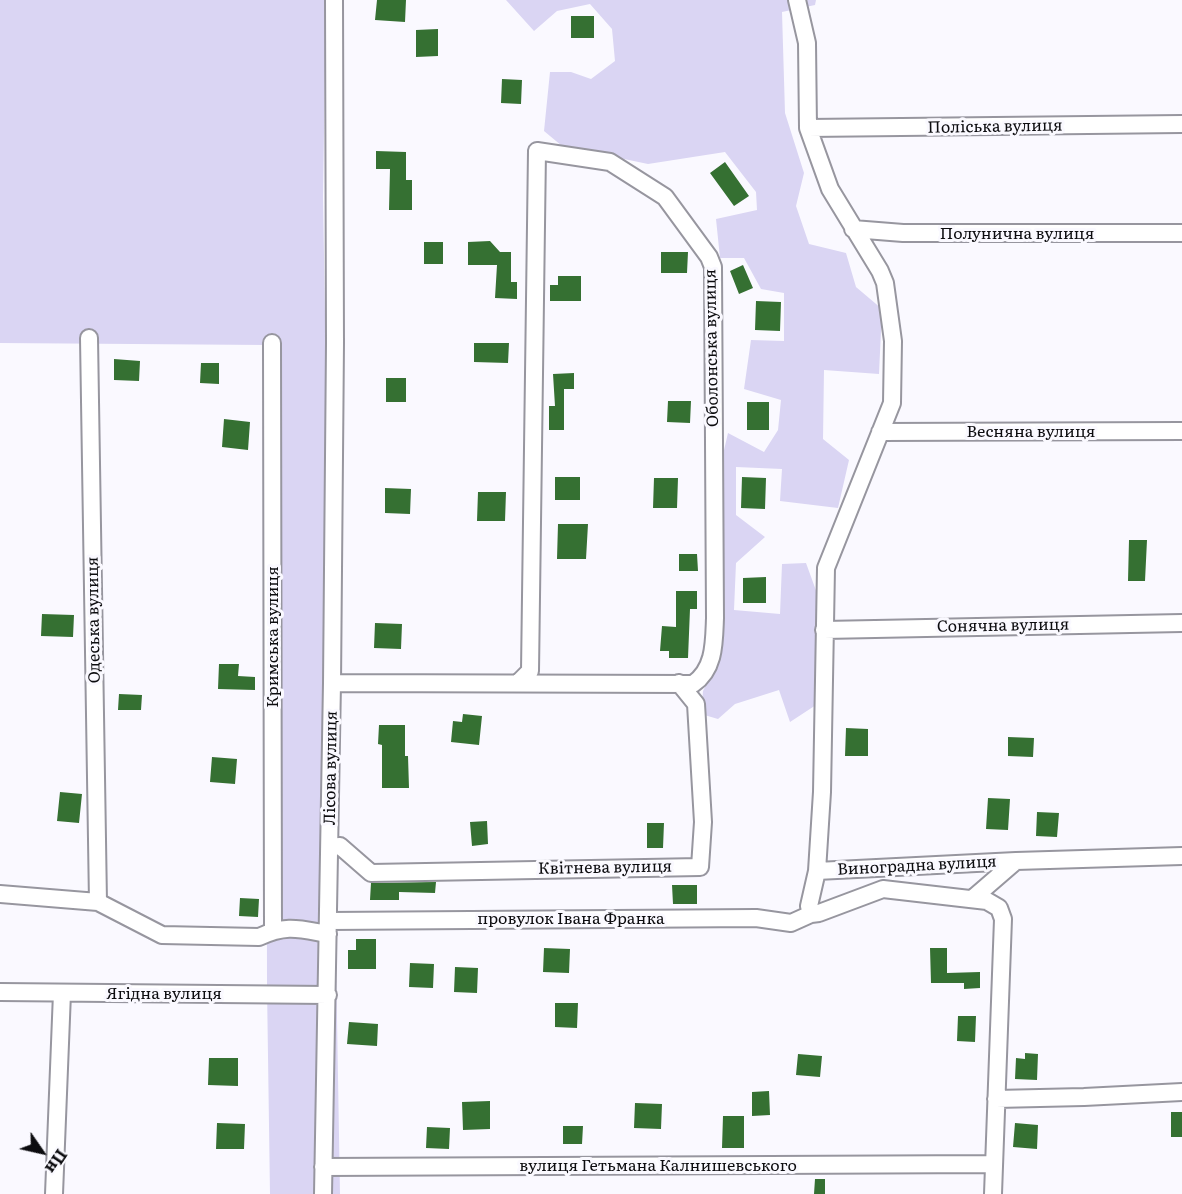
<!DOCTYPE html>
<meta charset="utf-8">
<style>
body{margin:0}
#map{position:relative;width:1182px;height:1194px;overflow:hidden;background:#faf9ff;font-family:Literata,serif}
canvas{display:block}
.north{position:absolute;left:12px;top:1122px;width:60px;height:60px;-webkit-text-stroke:4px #faf9ff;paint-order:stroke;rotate:124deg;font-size:16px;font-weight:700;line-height:24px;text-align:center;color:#0c0c0f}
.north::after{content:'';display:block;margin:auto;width:21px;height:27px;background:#0c0c0f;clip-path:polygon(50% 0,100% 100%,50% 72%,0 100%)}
</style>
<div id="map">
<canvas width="1182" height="1194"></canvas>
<div class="north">Пн</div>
</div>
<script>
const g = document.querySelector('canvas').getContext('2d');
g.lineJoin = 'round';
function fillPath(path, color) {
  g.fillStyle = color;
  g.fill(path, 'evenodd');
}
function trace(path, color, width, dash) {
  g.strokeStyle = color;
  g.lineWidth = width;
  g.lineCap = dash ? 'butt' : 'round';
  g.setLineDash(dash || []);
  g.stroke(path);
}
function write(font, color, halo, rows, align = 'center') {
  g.font = font + ' Literata,serif';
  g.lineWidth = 6;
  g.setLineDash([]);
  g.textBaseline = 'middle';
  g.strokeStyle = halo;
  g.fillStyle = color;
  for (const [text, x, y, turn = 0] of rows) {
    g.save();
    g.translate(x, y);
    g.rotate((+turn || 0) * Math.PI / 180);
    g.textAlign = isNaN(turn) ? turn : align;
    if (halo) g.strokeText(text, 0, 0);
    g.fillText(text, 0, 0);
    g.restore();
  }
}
const green = new Path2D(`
 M0 0H326L323 197 340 1194H270L267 987 266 345 0 343Z
 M506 0H816L815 5 782 12 785 113 804 173 796 206 809 244 846 253 856 287 882 309 879 374 824 370 823 439 849 460 838 508 780 501 782 469 736 467V515L765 537 736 563 734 610 780 614 782 564 806 563 818 596 816 705 790 722 779 690 735 704 718 719 701 714 703 691 715 667 721 463 728 433 764 452 778 430 781 400 744 389 751 340 784 341V293L761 289 744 258H720L716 219 757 210 756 192 725 152 648 164 562 146 544 131 550 72H571L591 79 615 61 612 29 590 4 557 11 534 31Z`);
const building = new Path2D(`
 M377 0H406L405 22 375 20Z
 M571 16H594V38H571Z
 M438 29V56L416 57V30Z
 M502 79 522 80 521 104 501 103Z
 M376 151 406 152V180H412V210H389L390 169H376Z
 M725 162 749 196 734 206 710 173Z
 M490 241 500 252H511V282H517V299L495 298 497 265H468V242Z
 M424 242H443V264H424Z
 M661 252H688L687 273H661Z
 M743 265 753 288 739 294 730 271Z
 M558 276H581V301H550V285H558Z
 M756 301 781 302 780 331 755 330Z
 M474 343H509L508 363 474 362Z
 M114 359 140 361 139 381 114 380Z
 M201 363H219V384L200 383Z
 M574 373V389H564V430H549V406H555L553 374Z
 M386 378H406V402H386Z
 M668 401H691L690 423 667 422Z
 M747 402H769V430H747Z
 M224 419 250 422 248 450 222 447Z
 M555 477H580V500H555Z
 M742 477 766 478 765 509 741 508Z
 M654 478H678L677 508H653Z
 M385 488 411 489 410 514 385 513Z
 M478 492H506L505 521H477Z
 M558 524H588L586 559H557Z
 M1129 540H1147L1145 581H1128Z
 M679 554H697L698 571H679Z
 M766 577V603H743V578Z
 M676 591H697V609H690L688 658H669V651H660L662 626 676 627Z
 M42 614 74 615 73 637 41 636Z
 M375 623 402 624 401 649 374 648Z
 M219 664H239L238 676 255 677V690L218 689Z
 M119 694 142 695 141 710H118Z
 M463 714 482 716 479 745 451 742 453 721 462 722Z
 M379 725H405V756H408L409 788H382V745L378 744Z
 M846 728 868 729V756H845Z
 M1008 737 1034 738 1033 757 1008 756Z
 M212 757 237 759 235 784 210 782Z
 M60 792 82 794 79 823 57 821Z
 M988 798 1010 799 1008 830 986 829Z
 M1037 812 1059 813 1057 837 1036 836Z
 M487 821 488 844 472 846 470 822Z
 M647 823H664L663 848H647Z
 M436 882 435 893 399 892V900H370L371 883Z
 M672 885H697V904H673Z
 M240 898 259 899 258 917 239 916Z
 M356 939H376V969H348V950H356Z
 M544 948 570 949 569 973 543 972Z
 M930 948H947V973L980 972V988L964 989V983H931Z
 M410 963 434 964 433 988 409 987Z
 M455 967 478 968 477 993 454 992Z
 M555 1003H578L577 1028 555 1027Z
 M958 1016H976L975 1042 957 1041Z
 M349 1022 378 1024 377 1046 347 1044Z
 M1025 1053 1038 1054 1037 1080 1015 1079 1016 1058 1025 1059Z
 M798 1054 822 1056 820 1077 796 1075Z
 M209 1058H238V1086L208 1085Z
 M769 1091 770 1115 752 1116V1092Z
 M490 1101V1129L463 1130 462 1102Z
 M635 1103 662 1104 661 1129 634 1128Z
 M1171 1112H1182V1137H1171Z
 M723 1116H744V1148H722Z
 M217 1123 245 1124 244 1149H216Z
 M1015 1123 1038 1125 1037 1149 1013 1147Z
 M563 1126H583L582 1144H563Z
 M427 1127 450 1128 449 1149 426 1148Z
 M815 1179H825V1194H814Z`);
const minor = new Path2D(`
 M797 0 807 43 808 128 830 189 880 271 885 283 893 341 892 403 826 568 822 792 817 871 809 906 811 914 819 913 883 889 987 901 999 908 1003 919 993 1194
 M808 128 1182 124
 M853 229 903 233H1182
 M89 338 98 902
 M272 343 273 930
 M880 432 1182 431
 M824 630 1182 623
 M332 683 693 684C715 669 714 642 715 618L713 267 709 257 665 197 610 162 537 151 530 671 518 683
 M330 847 340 846 371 873 700 867 703 822 696 704 679 683
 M817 871 1016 861
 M0 894 98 902 162 935 259 937C287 924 299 929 328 934
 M972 899 1016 861 1182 856
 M329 921 756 918 791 923 811 914
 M0 992 328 995
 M996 1099 1084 1097 1182 1092
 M323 1167 993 1164
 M54 1194 62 993
 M323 1194 332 683 335 343 334 0`);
const streetNames = [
 ["Поліська вулиця",995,127,-1],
 ["Полунична вулиця",1017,234],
 ["Оболонська вулиця",712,348,-91],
 ["Весняна вулиця",1031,432],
 ["Одеська вулиця",94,620,-91],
 ["Сонячна вулиця",1003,626,-1],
 ["Кримська вулиця",273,637,-90],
 ["Лісова вулиця",331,768,-89],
 ["Виноградна вулиця",917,866,-3],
 ["Квітнева вулиця",605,868,-1],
 ["провулок Івана Франка",571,919],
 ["Ягідна вулиця",164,994],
 ["вулиця Гетьмана Калнишевського",658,1166]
];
fillPath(green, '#dad5f3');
fillPath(building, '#357032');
trace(minor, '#97969f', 20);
trace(minor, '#fff', 16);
write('16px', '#0c0c0f', '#faf9ff', streetNames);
</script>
